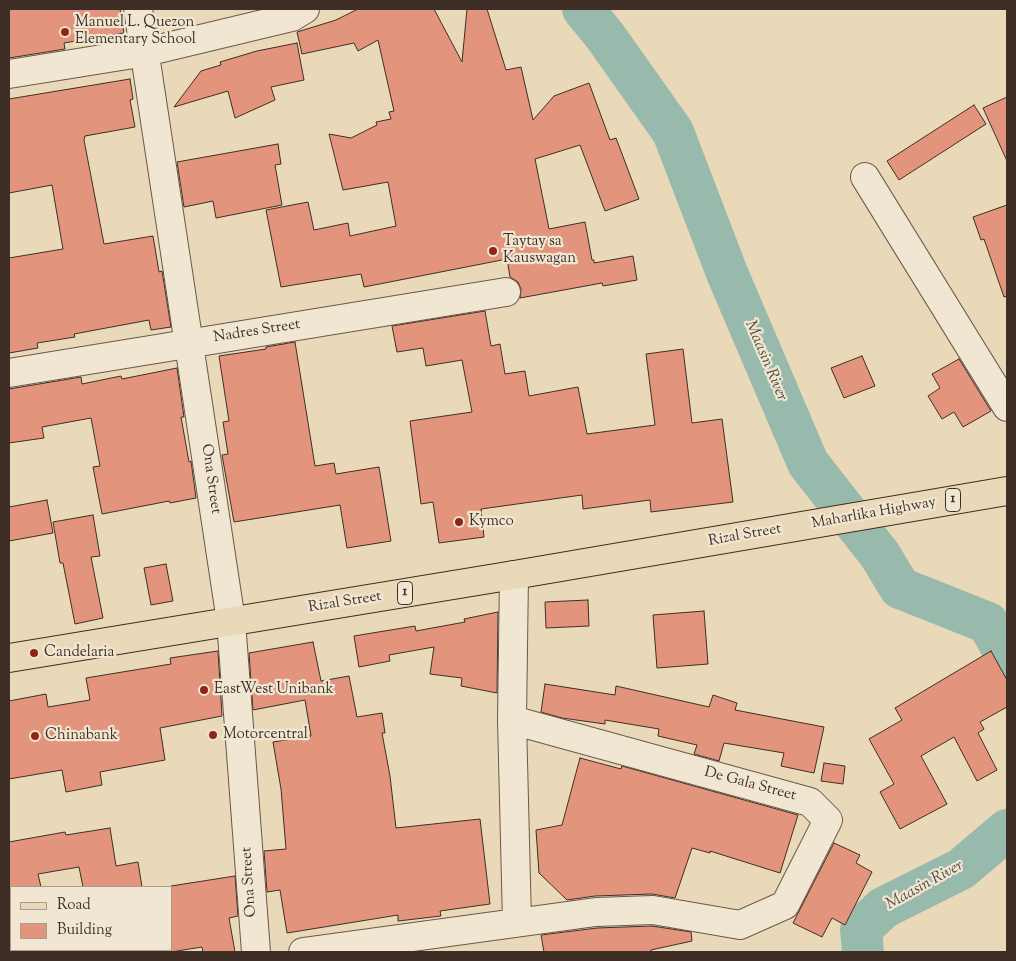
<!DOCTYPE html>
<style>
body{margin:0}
#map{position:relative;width:1016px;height:961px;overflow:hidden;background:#ead9b9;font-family:"Sorts Mill Goudy",serif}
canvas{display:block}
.frame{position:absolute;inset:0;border:10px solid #3f2e26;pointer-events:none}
.legend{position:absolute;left:10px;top:886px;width:162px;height:65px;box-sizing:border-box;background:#f1e6d2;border:1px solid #aa9c8d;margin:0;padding:6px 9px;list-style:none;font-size:15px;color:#3f2e26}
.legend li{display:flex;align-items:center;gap:10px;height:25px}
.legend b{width:25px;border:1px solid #aa9c8d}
</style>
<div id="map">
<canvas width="1016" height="961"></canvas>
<div class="frame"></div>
<ul class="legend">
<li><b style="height:6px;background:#ead9b9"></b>Road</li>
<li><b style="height:14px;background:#e3947d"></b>Building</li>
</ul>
</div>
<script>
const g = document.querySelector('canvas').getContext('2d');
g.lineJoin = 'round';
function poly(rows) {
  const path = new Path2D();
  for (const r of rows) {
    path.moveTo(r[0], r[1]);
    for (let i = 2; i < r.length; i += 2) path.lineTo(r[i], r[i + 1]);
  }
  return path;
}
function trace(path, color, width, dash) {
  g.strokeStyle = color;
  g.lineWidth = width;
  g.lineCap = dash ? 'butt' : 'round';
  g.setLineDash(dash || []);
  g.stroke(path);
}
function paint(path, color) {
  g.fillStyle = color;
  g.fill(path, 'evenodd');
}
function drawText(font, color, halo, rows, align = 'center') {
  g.font = font + ' "Sorts Mill Goudy",serif';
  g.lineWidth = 4.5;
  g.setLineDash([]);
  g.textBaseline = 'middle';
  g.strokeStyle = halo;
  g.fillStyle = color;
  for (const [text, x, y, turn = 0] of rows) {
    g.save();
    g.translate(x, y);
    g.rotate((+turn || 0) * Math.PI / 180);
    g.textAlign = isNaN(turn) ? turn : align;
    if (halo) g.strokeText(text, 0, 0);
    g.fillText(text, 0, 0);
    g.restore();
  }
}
const river = poly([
 [583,9,605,36,673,132,727,273,808,463,880,555,900,588,988,623,1007,657],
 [863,952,861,929,883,908,961,869,1007,830]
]);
const building = poly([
 [9,9,120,9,124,33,64,43,65,49,9,58,9,9],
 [358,9,434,9,462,62,467,9,487,9,506,70,521,67,533,120,554,96,589,83,610,140,616,138,639,199,605,211,580,145,535,159,549,229,585,222,592,260,594,260,594,263,633,256,637,280,603,286,602,283,520,298,521,289,518,282,510,277,507,259,364,287,361,274,281,287,266,210,308,202,314,230,348,223,350,236,396,226,388,182,343,190,329,134,351,138,377,125,376,122,391,119,389,112,394,111,378,40,358,51,354,43,302,54,297,32,336,20,358,9],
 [297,43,304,80,271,87,275,100,235,118,228,91,174,107,201,71,221,65,220,62,257,51,297,43],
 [130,79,133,99,130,100,135,127,85,136,84,140,104,244,153,236,159,272,162,271,171,327,151,330,149,320,74,334,75,337,37,343,38,348,9,353,9,258,63,249,52,185,9,193,9,99,130,79],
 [1007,97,1007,161,983,108,1007,97],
 [974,105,986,124,899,180,887,161,974,105],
 [278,144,281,164,275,165,282,205,216,218,213,201,184,207,177,162,278,144],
 [1007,205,1007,296,1004,297,984,239,981,240,973,217,1007,205],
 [485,311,491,346,500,344,505,374,525,371,529,396,578,387,587,434,655,425,646,354,683,349,692,423,722,419,733,502,651,512,650,500,583,509,582,495,481,509,484,537,439,543,433,502,421,504,410,421,472,412,462,360,426,366,423,348,397,352,392,326,485,311],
 [295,342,315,466,334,463,336,474,379,467,391,541,347,548,340,505,234,522,222,455,228,454,223,422,229,421,219,356,266,349,266,347,295,342],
 [862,356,875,386,844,398,831,368,862,356],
 [959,359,991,411,963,427,954,412,942,419,928,396,940,388,932,374,959,359],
 [177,368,184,417,181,417,189,462,191,461,196,498,170,503,169,501,102,514,93,467,100,466,91,418,42,427,44,438,9,443,9,389,81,377,82,384,121,376,122,379,177,368],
 [47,500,53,533,9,541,9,507,47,500],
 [93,515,100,556,91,557,103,618,75,624,63,563,60,563,53,522,93,515],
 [166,564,173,601,151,605,144,568,166,564],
 [588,600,589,626,546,628,545,602,588,600],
 [704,611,708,664,657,668,653,615,704,611],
 [498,612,497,693,461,686,462,678,430,674,434,647,389,655,390,661,359,667,354,636,415,626,416,631,465,622,464,619,498,612],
 [313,642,321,681,349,676,357,717,382,713,385,733,382,733,390,776,396,828,480,819,490,904,440,911,441,916,398,921,398,915,287,933,280,890,267,892,264,851,286,849,281,789,273,742,311,736,305,700,253,710,249,653,313,642],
 [218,651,222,716,160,728,165,760,100,772,102,785,66,792,62,770,9,779,9,701,46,694,48,707,90,700,86,678,171,664,170,658,218,651],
 [991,651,1007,680,1007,707,980,722,984,729,978,733,997,770,977,781,954,737,921,756,947,804,900,829,880,792,894,784,869,739,902,720,895,708,991,651],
 [545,684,615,695,616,686,709,707,713,695,737,703,735,710,824,727,814,773,781,766,784,753,724,743,719,761,694,754,697,745,658,736,659,729,605,720,605,724,562,718,541,712,545,684],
 [580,758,621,769,622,766,798,815,780,873,710,851,710,853,692,848,675,898,652,894,595,896,567,900,539,873,536,830,562,825,580,758],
 [824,763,845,766,843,784,821,781,824,763],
 [110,828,116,866,138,862,142,887,83,887,79,867,38,874,41,887,9,887,9,842,65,832,66,835,110,828],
 [834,843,860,855,856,863,872,872,845,925,832,918,822,937,793,923,834,843],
 [235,876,238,916,229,918,235,952,203,952,202,947,171,952,171,886,235,876],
 [652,926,691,932,692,941,651,950,651,952,544,952,541,935,597,928,652,926]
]);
const minor = poly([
 [138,9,231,621,256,952],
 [9,74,146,52,292,17,305,9],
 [865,177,1007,407],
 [9,373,506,292],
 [514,575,512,720,517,922],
 [303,952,596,912,653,910,740,925,785,905,828,820,810,802,512,720]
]);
const major = poly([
 [9,658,514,575,1007,491]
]);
const markers = [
 [65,32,5,"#8f2418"],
 [493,251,5,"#8f2418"],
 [459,522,5,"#8f2418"],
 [34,653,5,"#8f2418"],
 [204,690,5,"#8f2418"],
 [213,735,5,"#8f2418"],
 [35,736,5,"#8f2418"]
];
const shields = [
 [953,500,15],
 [405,593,15]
];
const shieldNames = [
 ["1",953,500],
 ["1",405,593]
];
const poiNames = [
 ["Manuel L. Quezon",75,23],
 ["Elementary School",75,40],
 ["Taytay sa",503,242],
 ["Kauswagan",503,259],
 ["Kymco",469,522],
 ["Candelaria",44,653],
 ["EastWest Unibank",214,690],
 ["Motorcentral",223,735],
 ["Chinabank",45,736]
];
const streetNames = [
 ["Nadres Street",257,332,-9],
 ["Ona Street",210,479,82],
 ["Maharlika Highway",874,514,-10],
 ["Rizal Street",745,536,-10],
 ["Rizal Street",345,603,-9],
 ["De Gala Street",750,785,15],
 ["Ona Street",250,882,-94]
];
const waterNames = [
 ["Maasin River",765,361,67],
 ["Maasin River",925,886,-29]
];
trace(river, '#98baad', 42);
paint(building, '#e3947d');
trace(building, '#3f2e26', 1);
trace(minor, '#6a594b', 30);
trace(major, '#3f2e26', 30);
trace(minor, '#f1e6d2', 28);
trace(major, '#ead9b9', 28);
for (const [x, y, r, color] of markers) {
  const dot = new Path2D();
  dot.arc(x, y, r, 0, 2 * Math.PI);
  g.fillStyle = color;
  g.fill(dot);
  trace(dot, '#f1e6d2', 2);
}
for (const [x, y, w] of shields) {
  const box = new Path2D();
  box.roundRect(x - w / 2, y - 11.5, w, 23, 4);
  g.fillStyle = '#f1e6d2';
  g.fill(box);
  trace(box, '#3f2e26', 1);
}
drawText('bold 14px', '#3f2e26', null, shieldNames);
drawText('15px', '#3f2e26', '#f1e6d2', poiNames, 'left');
drawText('15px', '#3f2e26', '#f1e6d2', streetNames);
drawText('italic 16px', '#514a41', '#f1e6d2', waterNames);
</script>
